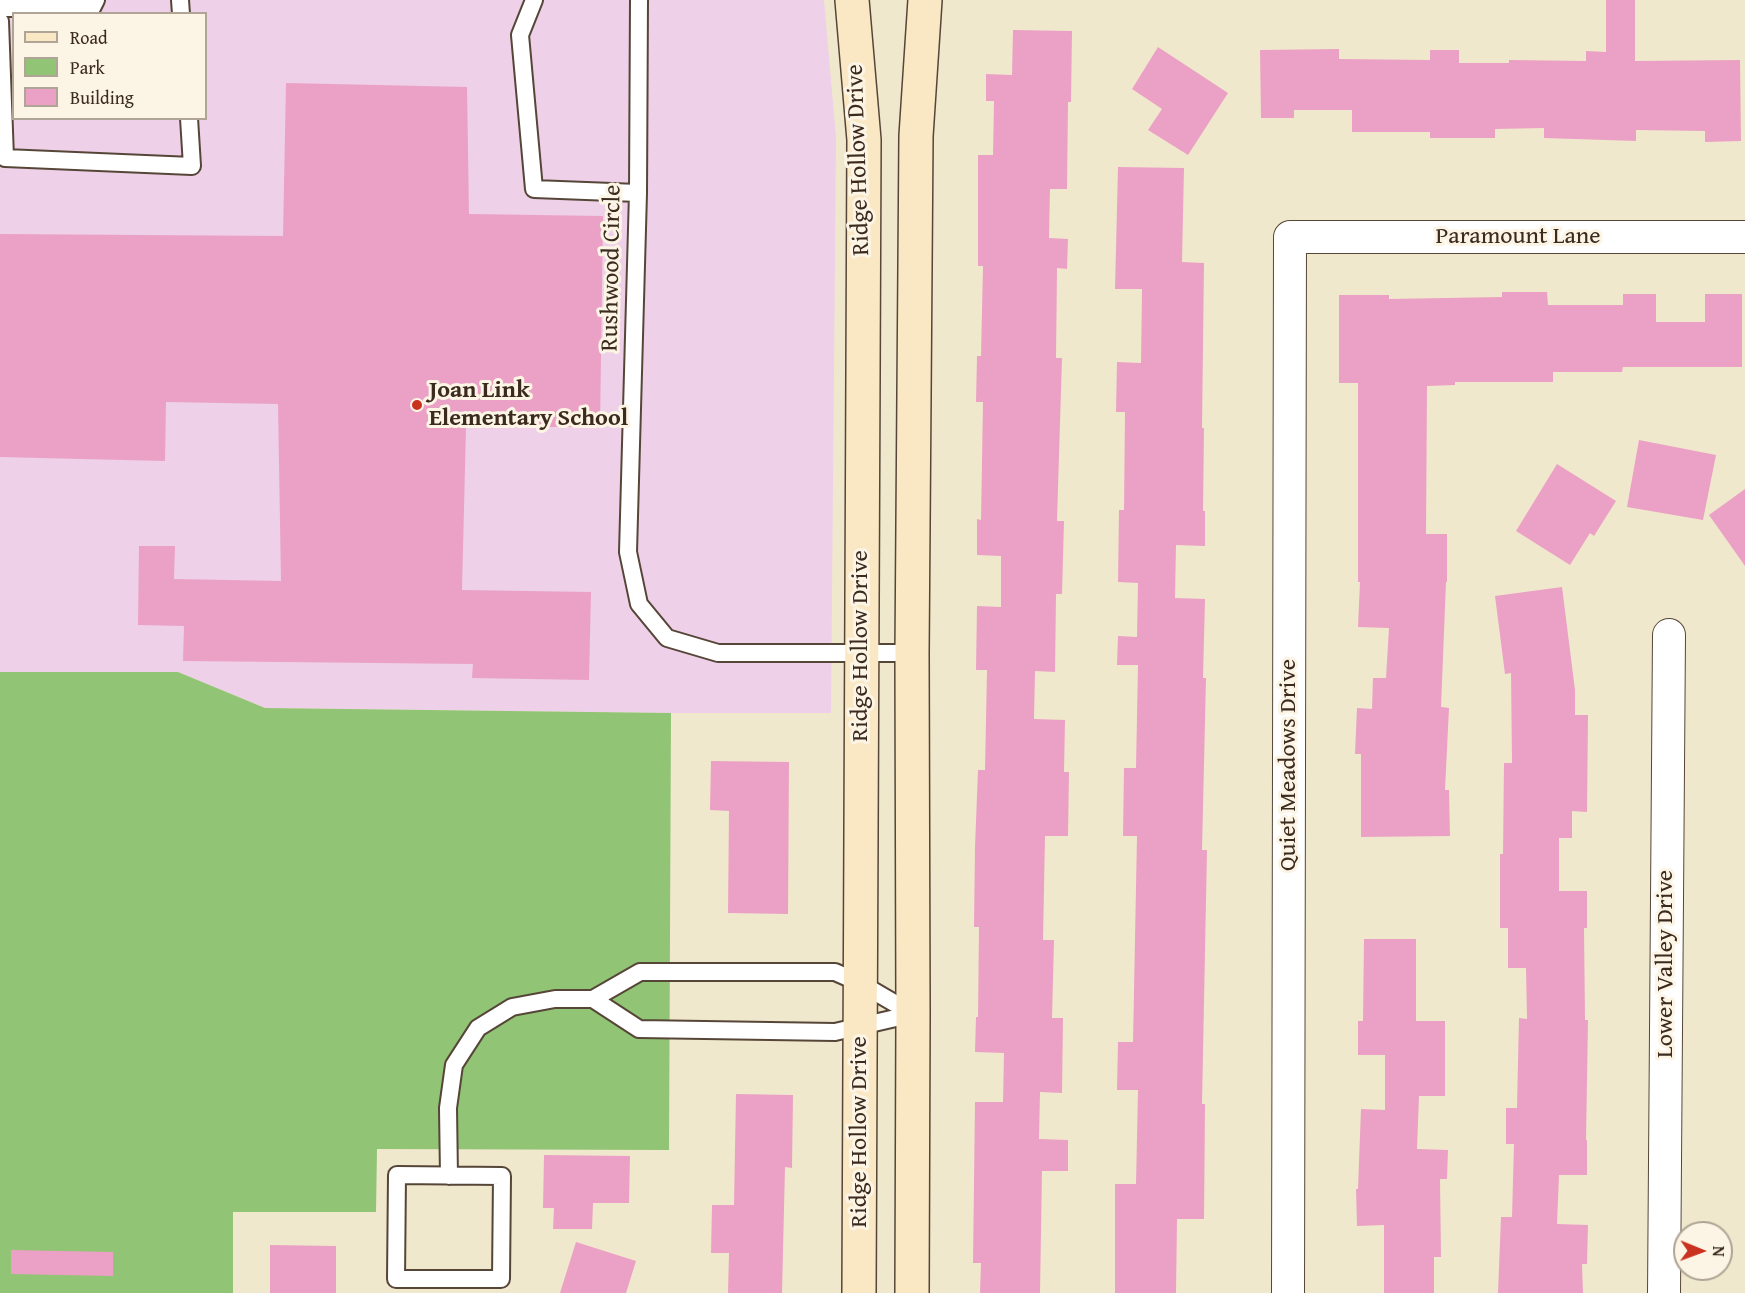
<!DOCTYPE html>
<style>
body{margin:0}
#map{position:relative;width:1745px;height:1293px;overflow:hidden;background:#f0e8cc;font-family:"Gentium Book Plus",serif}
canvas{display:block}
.legend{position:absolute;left:12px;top:12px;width:195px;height:108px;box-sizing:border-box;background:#fcf5e5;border:2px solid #afa495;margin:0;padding:8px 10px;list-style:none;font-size:18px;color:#3b2a1e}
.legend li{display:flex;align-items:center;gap:12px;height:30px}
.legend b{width:30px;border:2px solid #afa495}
.north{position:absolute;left:1673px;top:1221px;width:60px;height:60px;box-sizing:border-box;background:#fcf5e5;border:2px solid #afa495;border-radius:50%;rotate:91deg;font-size:16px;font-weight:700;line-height:24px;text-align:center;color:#3b2a1e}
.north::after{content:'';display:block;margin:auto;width:21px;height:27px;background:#c8321e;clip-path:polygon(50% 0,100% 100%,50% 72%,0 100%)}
</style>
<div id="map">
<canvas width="1745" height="1293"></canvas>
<ul class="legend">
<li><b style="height:8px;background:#fae7c3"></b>Road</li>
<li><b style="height:16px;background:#91c475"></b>Park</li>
<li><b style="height:16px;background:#eba1c5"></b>Building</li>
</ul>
<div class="north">N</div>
</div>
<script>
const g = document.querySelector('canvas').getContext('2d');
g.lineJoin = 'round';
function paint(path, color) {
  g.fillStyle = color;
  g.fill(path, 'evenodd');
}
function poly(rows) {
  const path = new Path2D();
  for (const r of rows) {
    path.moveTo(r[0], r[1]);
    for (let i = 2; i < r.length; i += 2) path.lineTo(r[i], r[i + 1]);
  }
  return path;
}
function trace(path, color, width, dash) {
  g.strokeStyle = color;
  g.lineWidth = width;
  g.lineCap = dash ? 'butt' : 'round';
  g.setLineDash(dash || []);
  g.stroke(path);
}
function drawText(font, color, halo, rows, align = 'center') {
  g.font = font + ' "Gentium Book Plus",serif';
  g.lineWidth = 6;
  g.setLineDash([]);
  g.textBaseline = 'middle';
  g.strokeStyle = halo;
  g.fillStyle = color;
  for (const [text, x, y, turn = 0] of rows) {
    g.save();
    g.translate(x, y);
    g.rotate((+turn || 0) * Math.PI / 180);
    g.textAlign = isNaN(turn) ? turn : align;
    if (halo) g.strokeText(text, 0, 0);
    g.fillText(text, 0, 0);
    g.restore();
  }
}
const built = poly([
 [0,0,824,0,836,137,831,713,671,713,265,708,178,672,0,672],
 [14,14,206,14,206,118,14,118]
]);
const green = poly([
 [0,672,178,672,265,708,671,713,669,1150,377,1149,376,1212,233,1212,233,1293,0,1293]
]);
const building = poly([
 [1606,0,1635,0,1635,61,1740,60,1741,141,1705,142,1705,131,1636,130,1636,141,1544,138,1544,128,1495,129,1495,138,1430,138,1430,132,1352,132,1352,110,1294,110,1294,118,1261,118,1260,50,1339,49,1339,59,1430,60,1430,50,1459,50,1459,63,1509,63,1509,60,1586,61,1586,51,1606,52],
 [1013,30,1072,31,1071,102,1068,102,1067,189,1050,189,1049,238,1068,239,1067,269,1057,268,1056,358,1062,358,1057,521,1064,521,1062,594,1056,594,1055,672,1035,671,1034,719,1065,720,1064,772,1069,772,1068,836,1045,836,1043,940,1054,940,1052,1018,1063,1018,1062,1093,1040,1092,1039,1139,1068,1140,1068,1171,1042,1171,1040,1293,980,1293,981,1263,973,1263,975,1102,1003,1102,1004,1053,975,1052,976,1017,978,1017,979,927,974,927,975,847,978,770,985,770,987,670,976,670,977,606,1001,607,1001,556,977,555,977,519,981,520,983,402,976,402,977,356,981,356,983,266,978,266,978,155,993,155,994,101,986,101,986,74,1012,75],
 [1158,47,1228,93,1188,155,1148,130,1162,109,1132,89],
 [286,83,467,87,469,214,603,216,600,427,466,427,462,590,591,592,589,680,472,678,473,664,183,661,184,626,138,625,139,546,175,546,174,579,281,581,278,404,166,402,165,461,0,457,0,234,283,236],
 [1118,167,1184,168,1182,262,1204,263,1202,428,1204,428,1203,511,1205,511,1205,546,1176,545,1175,598,1205,599,1203,678,1206,678,1202,850,1207,850,1202,1104,1205,1104,1204,1219,1177,1219,1176,1293,1115,1293,1115,1184,1136,1184,1138,1090,1117,1090,1118,1042,1133,1042,1137,836,1123,836,1124,768,1136,768,1138,665,1117,665,1118,636,1137,637,1138,583,1118,582,1119,510,1124,510,1125,412,1116,412,1117,362,1141,363,1142,289,1115,289],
 [1502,292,1547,292,1548,305,1623,305,1623,294,1656,294,1656,322,1705,322,1705,294,1742,294,1742,367,1623,367,1622,372,1553,372,1553,382,1455,382,1455,385,1427,386,1426,534,1447,534,1447,582,1446,582,1441,707,1449,708,1445,790,1449,790,1450,836,1361,837,1361,754,1355,754,1357,708,1372,709,1373,678,1386,678,1389,628,1358,627,1360,582,1358,582,1358,383,1339,383,1339,295,1389,295,1389,299,1502,297],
 [1639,440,1716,455,1703,520,1627,507],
 [1557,464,1616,501,1594,536,1590,533,1570,565,1516,531],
 [1745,489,1745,566,1709,515],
 [1562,587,1575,690,1575,715,1588,715,1587,812,1572,811,1572,838,1559,838,1559,891,1587,891,1587,928,1584,928,1585,1020,1588,1020,1586,1140,1587,1140,1587,1175,1559,1175,1557,1224,1588,1225,1587,1264,1582,1264,1583,1293,1498,1293,1501,1217,1512,1217,1514,1144,1506,1144,1506,1108,1517,1108,1519,1018,1527,1019,1526,968,1508,968,1508,928,1500,928,1500,854,1503,854,1504,763,1512,763,1511,673,1505,674,1495,596],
 [711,761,789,762,788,914,728,913,729,811,710,810],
 [1364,939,1416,939,1416,1021,1445,1021,1445,1096,1419,1096,1417,1149,1448,1150,1447,1179,1440,1179,1441,1257,1434,1257,1434,1293,1384,1293,1384,1225,1357,1226,1356,1189,1358,1189,1361,1109,1385,1110,1385,1055,1358,1055,1358,1021,1363,1021],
 [736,1094,793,1095,792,1168,785,1167,782,1293,728,1293,729,1253,711,1253,712,1205,734,1205],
 [544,1155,630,1156,629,1203,593,1203,592,1229,553,1229,554,1208,543,1208],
 [576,1242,636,1261,626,1293,560,1293],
 [270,1245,336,1246,336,1293,270,1293],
 [11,1250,113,1252,113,1276,11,1274]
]);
const lane = poly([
 [180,0,181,14],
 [534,0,520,35,534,189,638,193],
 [639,0,638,193,628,552,639,604,667,638,718,653,912,653],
 [0,8,92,8,96,0],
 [0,21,5,158,192,166,189,118],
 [593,999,639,1029,835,1032,913,1014],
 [397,1175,502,1176,501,1279,396,1279,397,1175],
 [449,1176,448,1108,454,1065,478,1028,512,1007,555,999,593,999,640,972,835,972,860,983,913,1014]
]);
const street = poly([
 [1288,1293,1290,237,1745,237],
 [1664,1293,1669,635]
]);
const secondary = poly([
 [852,0,864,140,859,1293],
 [912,1293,913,1014,912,653,916,136,925,0]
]);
const markers = [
 [417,405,6,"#c8321e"]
];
const streetNames = [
 ["Ridge Hollow Drive",859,160,-92],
 ["Paramount Lane",1518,237],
 ["Rushwood Circle",612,268,-89],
 ["Ridge Hollow Drive",861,646,-90],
 ["Quiet Meadows Drive",1289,765,-90],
 ["Lower Valley Drive",1666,964,-90],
 ["Ridge Hollow Drive",860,1132,-90]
];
const poiNames = [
 ["Joan Link",429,391],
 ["Elementary School",429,419]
];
paint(built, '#eed0e8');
paint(green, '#91c475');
paint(building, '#eba1c5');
trace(lane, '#564638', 20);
trace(street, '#564638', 34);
trace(secondary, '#564638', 36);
trace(lane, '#fff', 16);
trace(street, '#fff', 32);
trace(secondary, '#fae7c3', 33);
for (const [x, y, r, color] of markers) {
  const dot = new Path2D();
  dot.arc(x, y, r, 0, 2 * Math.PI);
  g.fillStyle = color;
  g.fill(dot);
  trace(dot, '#fcf5e5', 2);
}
drawText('24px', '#3b2a1e', '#fcf5e5', streetNames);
drawText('bold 24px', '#3b2a1e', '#fcf5e5', poiNames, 'left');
</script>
